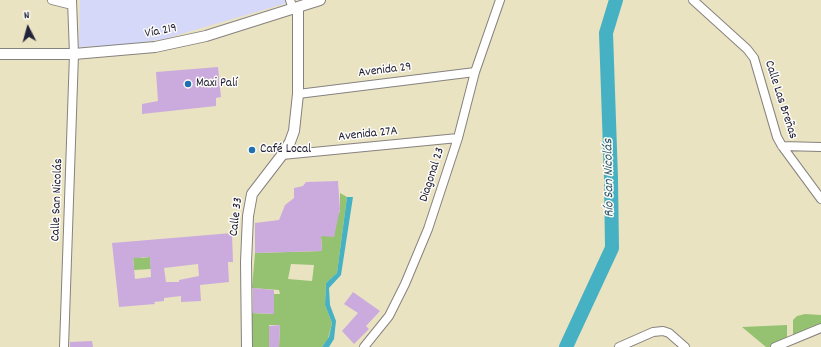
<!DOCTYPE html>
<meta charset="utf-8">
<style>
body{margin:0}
#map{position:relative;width:821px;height:347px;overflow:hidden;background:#eae3c2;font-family:Dekko,sans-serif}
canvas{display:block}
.north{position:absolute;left:8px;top:8px;width:40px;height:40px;-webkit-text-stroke:3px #fdfcf7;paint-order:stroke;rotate:354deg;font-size:11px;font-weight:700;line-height:16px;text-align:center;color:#22223b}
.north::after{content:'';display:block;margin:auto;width:14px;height:18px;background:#22223b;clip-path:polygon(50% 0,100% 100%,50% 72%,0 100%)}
</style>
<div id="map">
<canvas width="821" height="347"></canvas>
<div class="north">N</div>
</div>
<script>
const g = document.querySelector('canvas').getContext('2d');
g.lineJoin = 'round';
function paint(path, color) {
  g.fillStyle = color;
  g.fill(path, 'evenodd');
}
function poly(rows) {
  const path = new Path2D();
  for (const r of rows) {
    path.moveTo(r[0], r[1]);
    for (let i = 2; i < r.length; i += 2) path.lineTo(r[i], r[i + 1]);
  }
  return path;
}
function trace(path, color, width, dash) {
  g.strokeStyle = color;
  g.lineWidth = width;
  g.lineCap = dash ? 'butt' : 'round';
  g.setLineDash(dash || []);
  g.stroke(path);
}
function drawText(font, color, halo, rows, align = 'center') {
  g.font = font + ' Dekko,sans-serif';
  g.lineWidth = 3;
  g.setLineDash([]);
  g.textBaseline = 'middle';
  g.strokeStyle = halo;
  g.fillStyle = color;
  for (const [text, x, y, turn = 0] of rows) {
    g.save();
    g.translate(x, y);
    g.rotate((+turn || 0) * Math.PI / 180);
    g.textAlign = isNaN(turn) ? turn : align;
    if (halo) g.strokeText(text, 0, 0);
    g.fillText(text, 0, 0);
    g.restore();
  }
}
const built = poly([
 [80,0,287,0,287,3,164,39,122,45,79,47]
]);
const green = poly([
 [340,193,347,197,337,273,326,283,325,305,332,323,328,339,322,347,279,347,280,325,269,325,269,347,251,347,251,313,273,314,274,294,280,294,279,290,252,288,255,253,322,251,321,236,334,236,336,219,340,211],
 [291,264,314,265,312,281,288,279],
 [139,241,141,258,150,257,151,269,134,270,132,242],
 [805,314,821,315,821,326,793,338,793,320,797,316],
 [787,325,787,340,769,347,766,347,742,327]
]);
const water = poly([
 [347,197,353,197,341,275,329,288,330,305,336,321,334,339,329,347,322,347,329,337,332,323,325,305,326,283,337,273]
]);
const river = poly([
 [566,347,612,248,611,178,606,33,616,0]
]);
const building = poly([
 [218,67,221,97,216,98,216,106,142,114,142,104,158,101,156,72],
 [338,181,340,209,334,237,321,236,322,251,255,253,255,223,279,220,285,205,294,198,294,188,303,186,306,182],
 [232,233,233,262,228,262,229,282,200,285,201,301,181,302,181,296,164,298,164,301,154,302,155,304,119,307,112,243],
 [150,257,151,277,135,279,133,258],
 [198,264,199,276,179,280,179,282,166,282,164,268],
 [253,288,274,290,274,314,253,313],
 [353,292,380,311,366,326,369,329,354,344,342,331,358,313,344,304],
 [280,325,279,347,269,347,269,326],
 [92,341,93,347,70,347,70,342]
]);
const minor = poly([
 [52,0,72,5],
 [290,0,293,9],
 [693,0,747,49,754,58,777,137,782,146,821,199],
 [298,94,475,72],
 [782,146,821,147],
 [282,155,458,138],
 [64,347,74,54,72,0],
 [364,347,389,316,405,284,428,229,458,138,475,72,500,0],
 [619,347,653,332,663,331,669,333,685,347],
 [775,347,821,328]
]);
const major = poly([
 [0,54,74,54,155,47,206,36,320,0],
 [247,347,246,262,248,216,252,194,282,155,290,142,294,131,298,94,298,7]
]);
const markers = [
 [188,84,4,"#1f6fb2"],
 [252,150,4,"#1f6fb2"]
];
const streetNames = [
 ["Vía 219",161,32,-11],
 ["Avenida 29",385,71,-7],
 ["Calle Las Breñas",780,100,72],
 ["Avenida 27A",368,135,-6],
 ["Diagonal 23",433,175,-72],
 ["Calle San Nicolás",58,200,-88],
 ["Calle 33",237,217,-83]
];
const poiNames = [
 ["Maxi Palí",196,84],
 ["Café Local",260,150]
];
const waterNames = [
 ["Río San Nicolás",610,178,-91]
];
paint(built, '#d5d8f9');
paint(green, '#95c270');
paint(water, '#45b1c3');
trace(river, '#45b1c3', 14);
paint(building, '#cbabdd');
trace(minor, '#86827e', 10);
trace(major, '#86827e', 12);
trace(minor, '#fff', 8);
trace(major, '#fff', 10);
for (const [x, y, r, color] of markers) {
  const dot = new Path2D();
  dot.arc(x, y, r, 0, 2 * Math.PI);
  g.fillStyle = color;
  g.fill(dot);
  trace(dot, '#fdfcf7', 1.5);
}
drawText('13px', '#22223b', '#fdfcf7', streetNames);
drawText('13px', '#22223b', '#fdfcf7', poiNames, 'left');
drawText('italic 14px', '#305b71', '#fdfcf7', waterNames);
</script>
